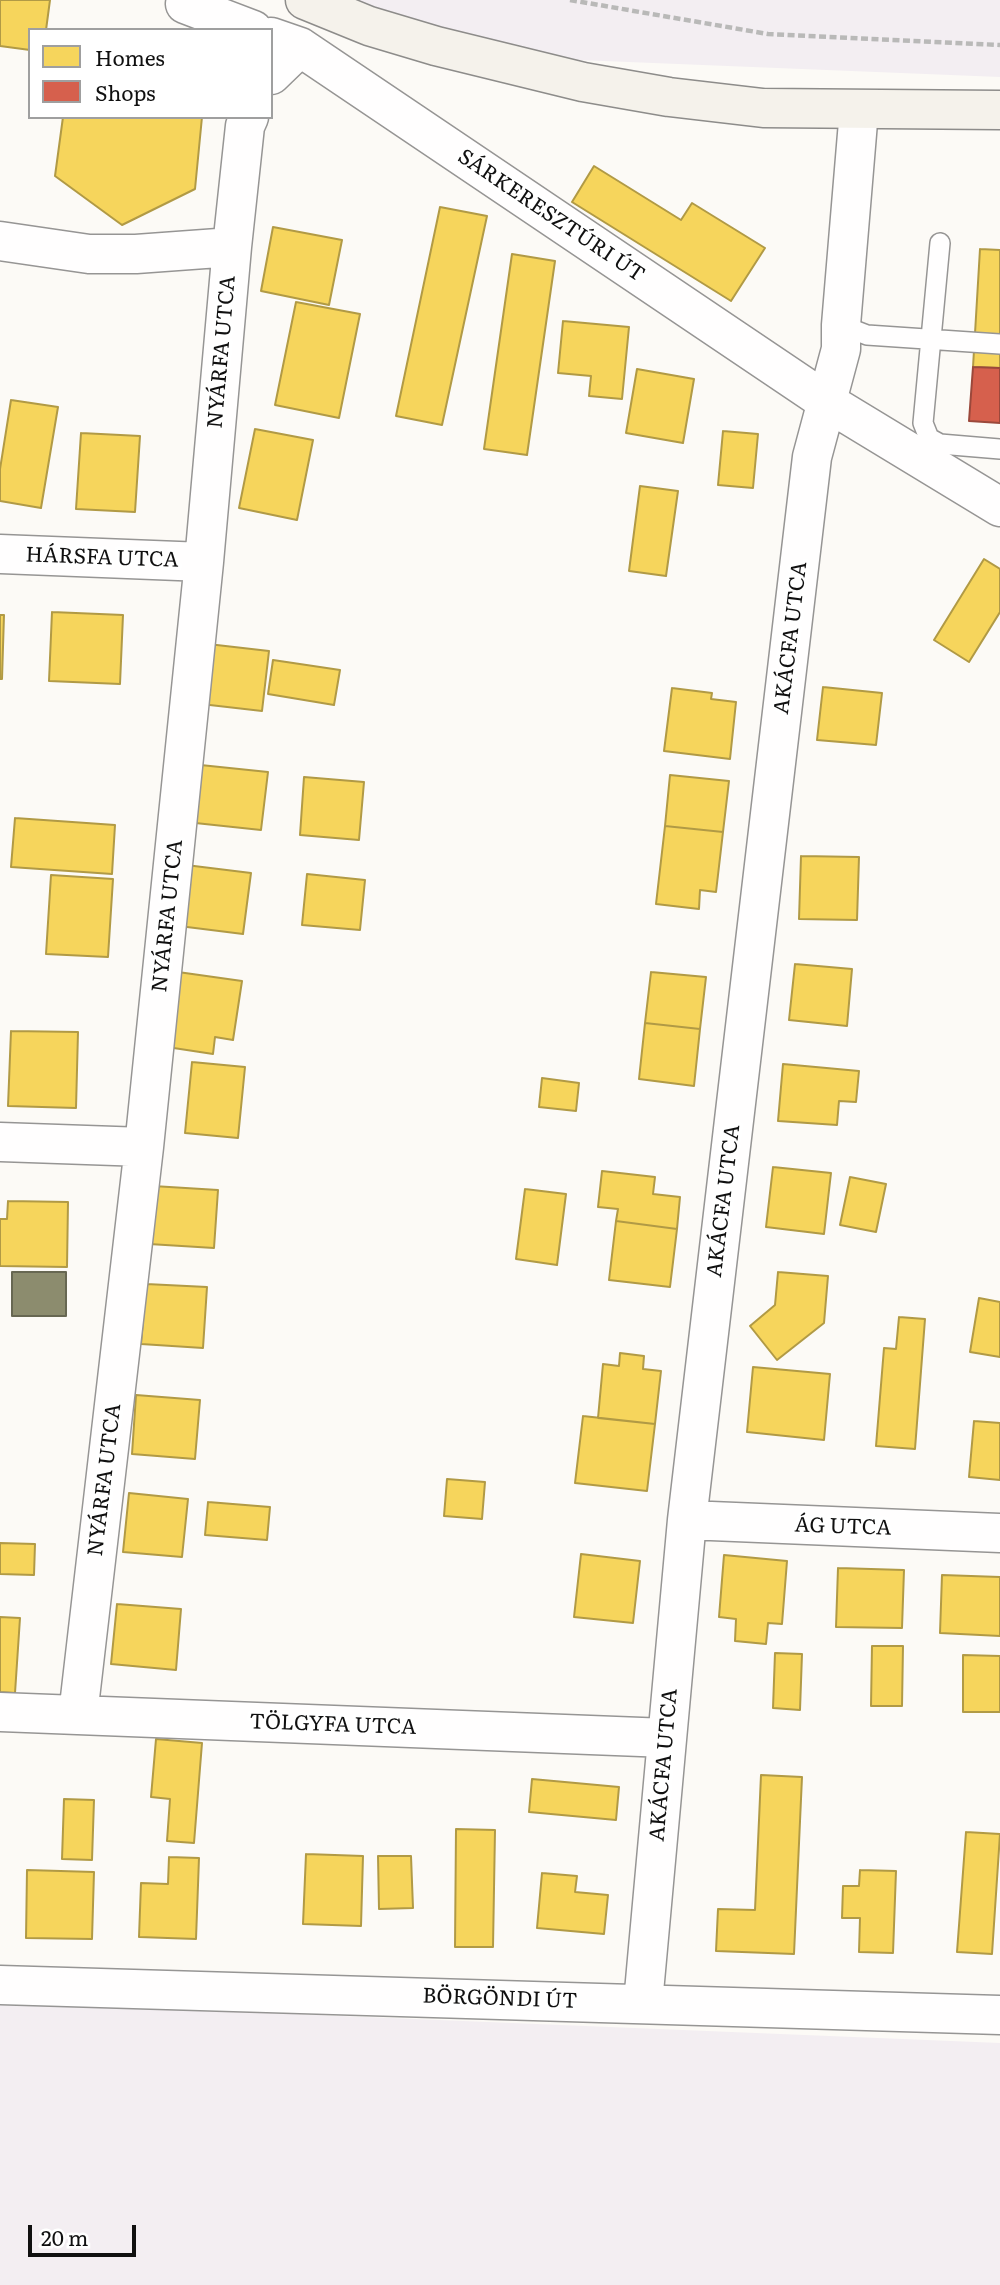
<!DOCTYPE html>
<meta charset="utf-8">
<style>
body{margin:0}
#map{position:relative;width:1000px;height:2285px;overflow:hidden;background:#fcfaf6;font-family:Literata,serif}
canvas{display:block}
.legend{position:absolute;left:28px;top:28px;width:245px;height:91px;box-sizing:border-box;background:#fff;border:2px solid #9f9f9f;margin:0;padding:9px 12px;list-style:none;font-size:21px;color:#101010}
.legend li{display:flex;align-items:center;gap:14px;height:35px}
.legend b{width:35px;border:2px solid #9f9f9f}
.scale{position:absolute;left:28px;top:2225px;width:108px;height:32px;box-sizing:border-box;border:4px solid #101010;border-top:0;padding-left:9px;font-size:21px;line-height:24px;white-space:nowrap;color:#101010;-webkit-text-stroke:5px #fff;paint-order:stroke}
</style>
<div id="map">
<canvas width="1000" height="2285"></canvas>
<ul class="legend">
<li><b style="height:19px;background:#f6d55c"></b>Homes</li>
<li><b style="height:19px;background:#d6604d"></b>Shops</li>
</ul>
<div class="scale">20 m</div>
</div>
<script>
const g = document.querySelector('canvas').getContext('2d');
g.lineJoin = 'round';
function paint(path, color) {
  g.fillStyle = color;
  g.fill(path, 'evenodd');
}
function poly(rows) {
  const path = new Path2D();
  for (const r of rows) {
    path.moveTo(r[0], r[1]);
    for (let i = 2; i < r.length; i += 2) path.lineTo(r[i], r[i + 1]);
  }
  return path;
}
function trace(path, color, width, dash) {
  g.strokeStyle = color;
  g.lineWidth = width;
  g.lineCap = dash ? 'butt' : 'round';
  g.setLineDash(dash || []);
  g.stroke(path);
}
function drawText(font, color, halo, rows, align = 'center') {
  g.font = font + ' Literata,serif';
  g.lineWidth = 7;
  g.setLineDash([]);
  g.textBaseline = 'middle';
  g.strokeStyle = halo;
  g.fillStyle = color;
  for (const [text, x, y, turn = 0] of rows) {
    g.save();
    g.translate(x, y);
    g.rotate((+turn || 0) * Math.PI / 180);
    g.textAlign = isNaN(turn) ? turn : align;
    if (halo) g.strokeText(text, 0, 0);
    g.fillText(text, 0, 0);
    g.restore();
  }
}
const industrial = poly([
 [328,0,1000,0,1000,77,455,55],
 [0,2002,1000,2043,1000,2285,0,2285]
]);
const homes = poly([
 [0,0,50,0,46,30,30,30,30,50,0,46,0,0],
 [63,117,202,117,195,189,122,225,55,176,63,117],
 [594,166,681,220,692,203,765,248,731,301,572,202,594,166],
 [440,207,487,216,442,425,396,416,440,207],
 [273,227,342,240,329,305,261,291,273,227],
 [980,249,1000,250,1000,368,973,367,980,249],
 [512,254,555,261,527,455,484,449,512,254],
 [296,302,360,314,339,418,275,405,296,302],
 [563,321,629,327,622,399,589,396,591,376,558,373,563,321],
 [637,369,694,379,683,443,626,433,637,369],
 [11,400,58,407,41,508,0,501,0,469,11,400],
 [255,429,313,440,297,520,239,508,255,429],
 [723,431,758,434,753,488,718,485,723,431],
 [81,433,140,436,135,512,76,509,81,433],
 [640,486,678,491,666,576,629,571,640,486],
 [984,559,1000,569,1000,612,969,662,934,640,984,559],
 [52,612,123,615,120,684,49,681,52,612],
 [0,615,4,615,2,679,0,679,0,615],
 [208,644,269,651,262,711,201,704,208,644],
 [273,660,340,670,334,705,268,694,273,660],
 [823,687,882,693,876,745,817,740,823,687],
 [672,688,712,693,711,699,736,702,730,759,664,751,672,688],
 [191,764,268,772,261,830,186,822,191,764],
 [670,775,729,781,723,832,665,826,670,775],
 [304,777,364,782,359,840,300,835,304,777],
 [15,818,115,825,112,874,11,867,15,818],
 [665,826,723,832,716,892,700,890,699,909,656,904,665,826],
 [801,856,859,857,857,920,799,919,801,856],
 [186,865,251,873,243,934,179,926,186,865],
 [307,874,365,880,360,930,302,925,307,874],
 [51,875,113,879,108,957,46,954,51,875],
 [795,964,852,969,847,1026,789,1020,795,964],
 [178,972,242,981,233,1040,215,1037,213,1054,167,1047,178,972],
 [651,972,706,977,700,1029,645,1023,651,972],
 [645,1023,700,1029,694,1086,639,1079,645,1023],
 [11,1031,78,1032,76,1108,8,1106,11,1031],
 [192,1062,245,1067,238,1138,185,1133,192,1062],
 [783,1064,859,1071,856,1102,839,1101,837,1125,778,1121,783,1064],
 [542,1078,579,1083,576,1111,539,1107,542,1078],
 [773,1167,831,1173,824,1234,766,1227,773,1167],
 [602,1171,655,1177,653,1194,680,1197,677,1229,616,1221,618,1209,598,1207,602,1171],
 [850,1177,886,1184,876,1232,840,1225,850,1177],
 [153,1186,218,1190,214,1248,149,1244,153,1186],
 [525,1189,566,1194,557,1265,516,1259,525,1189],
 [8,1201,68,1202,67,1267,0,1266,0,1219,7,1219,8,1201],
 [616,1221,677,1229,670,1287,609,1280,616,1221],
 [778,1272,828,1276,824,1323,777,1360,750,1326,775,1305,778,1272],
 [146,1284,207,1287,203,1348,141,1344,146,1284],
 [979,1298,1000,1302,1000,1357,970,1352,979,1298],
 [899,1317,925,1319,915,1449,876,1446,884,1348,896,1349,899,1317],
 [620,1353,644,1356,643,1369,661,1371,655,1424,598,1418,603,1364,619,1366,620,1353],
 [753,1367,830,1374,824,1440,747,1432,753,1367],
 [136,1395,200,1400,195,1459,132,1454,136,1395],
 [583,1416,655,1424,647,1491,575,1483,583,1416],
 [974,1421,1000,1423,1000,1480,969,1477,974,1421],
 [447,1479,485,1482,482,1519,444,1516,447,1479],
 [129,1493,188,1499,182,1557,123,1552,129,1493],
 [208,1502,270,1507,267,1540,205,1535,208,1502],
 [0,1543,35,1544,34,1575,0,1574,0,1543],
 [581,1554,640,1561,633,1623,574,1617,581,1554],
 [724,1555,787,1561,782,1624,768,1623,766,1644,735,1641,736,1619,719,1617,724,1555],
 [838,1568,904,1570,902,1628,836,1627,838,1568],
 [942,1575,1000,1577,1000,1636,940,1633,942,1575],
 [117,1604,181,1609,176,1670,111,1664,117,1604],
 [0,1617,20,1618,15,1693,0,1692,0,1617],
 [872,1646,903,1646,902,1706,871,1706,872,1646],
 [775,1653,802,1654,800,1710,773,1708,775,1653],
 [963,1655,1000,1656,1000,1712,963,1712,963,1655],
 [156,1739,202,1743,194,1843,167,1841,170,1799,151,1797,156,1739],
 [761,1775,802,1777,794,1954,716,1951,718,1909,755,1910,761,1775],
 [532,1779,619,1787,616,1820,529,1812,532,1779],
 [64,1799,94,1800,92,1860,62,1859,64,1799],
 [456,1829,495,1830,493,1947,455,1947,456,1829],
 [966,1832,1000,1834,992,1954,957,1952,966,1832],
 [306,1854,363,1856,361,1926,303,1924,306,1854],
 [378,1856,411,1856,413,1908,379,1909,378,1856],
 [169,1857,199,1858,196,1939,139,1937,141,1883,168,1884,169,1857],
 [27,1870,94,1872,92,1939,26,1938,27,1870],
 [860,1870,896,1871,893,1953,859,1952,860,1918,842,1918,843,1886,859,1886,860,1870],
 [542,1873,577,1876,575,1892,608,1895,604,1934,537,1928,542,1873]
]);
const shops = poly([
 [973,367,1000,368,1000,423,969,421,973,367]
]);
const industry = poly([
 [12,1272,66,1272,66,1316,12,1316,12,1272]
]);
const path = poly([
 [570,0,768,34,1000,45]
]);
const lane = poly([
 [940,243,923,423,929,438,940,444,1000,449],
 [841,325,867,335,1000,344]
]);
const street = poly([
 [185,4,253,30],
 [271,37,300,47,827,402,1000,507],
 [271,75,300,47],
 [0,241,89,254,136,254,232,247],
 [0,554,204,562],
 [0,1142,144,1147],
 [687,1520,1000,1533],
 [0,1712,667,1738],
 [78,1715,144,1147,204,562,232,247,245,126,249,117],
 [0,1985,1000,2015],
 [643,2003,687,1520,812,457,841,349,841,325,859,110]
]);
const secondary = poly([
 [305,0,369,26,436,46,583,82,669,97,763,108,1000,110]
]);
const streetNames = [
 ["SÁRKERESZTÚRI ÚT",551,216,34],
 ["NYÁRFA UTCA",222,352,-85],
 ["HÁRSFA UTCA",102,558,2],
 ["AKÁCFA UTCA",791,638,-83],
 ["NYÁRFA UTCA",168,916,-84],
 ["AKÁCFA UTCA",724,1201,-83],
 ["NYÁRFA UTCA",105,1480,-83],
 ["ÁG UTCA",843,1527,2],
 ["TÖLGYFA UTCA",333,1725,2],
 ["AKÁCFA UTCA",664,1765,-85],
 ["BÖRGÖNDI ÚT",500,1999,2]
];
paint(industrial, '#f3eef2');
paint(homes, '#f6d55c');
trace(homes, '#b19a45', 2);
paint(shops, '#d6604d');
trace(shops, '#9b483b', 2);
paint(industry, '#8c8c6e');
trace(industry, '#676752', 2);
trace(lane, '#969594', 22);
trace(street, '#969594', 41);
trace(secondary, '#8d8c8a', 41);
trace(path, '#b9b9b8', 4.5, [7, 3.5]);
trace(lane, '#fffefe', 19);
trace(street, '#fffefe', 38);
trace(secondary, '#f5f2eb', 38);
drawText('21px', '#101010', '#fff', streetNames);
</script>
